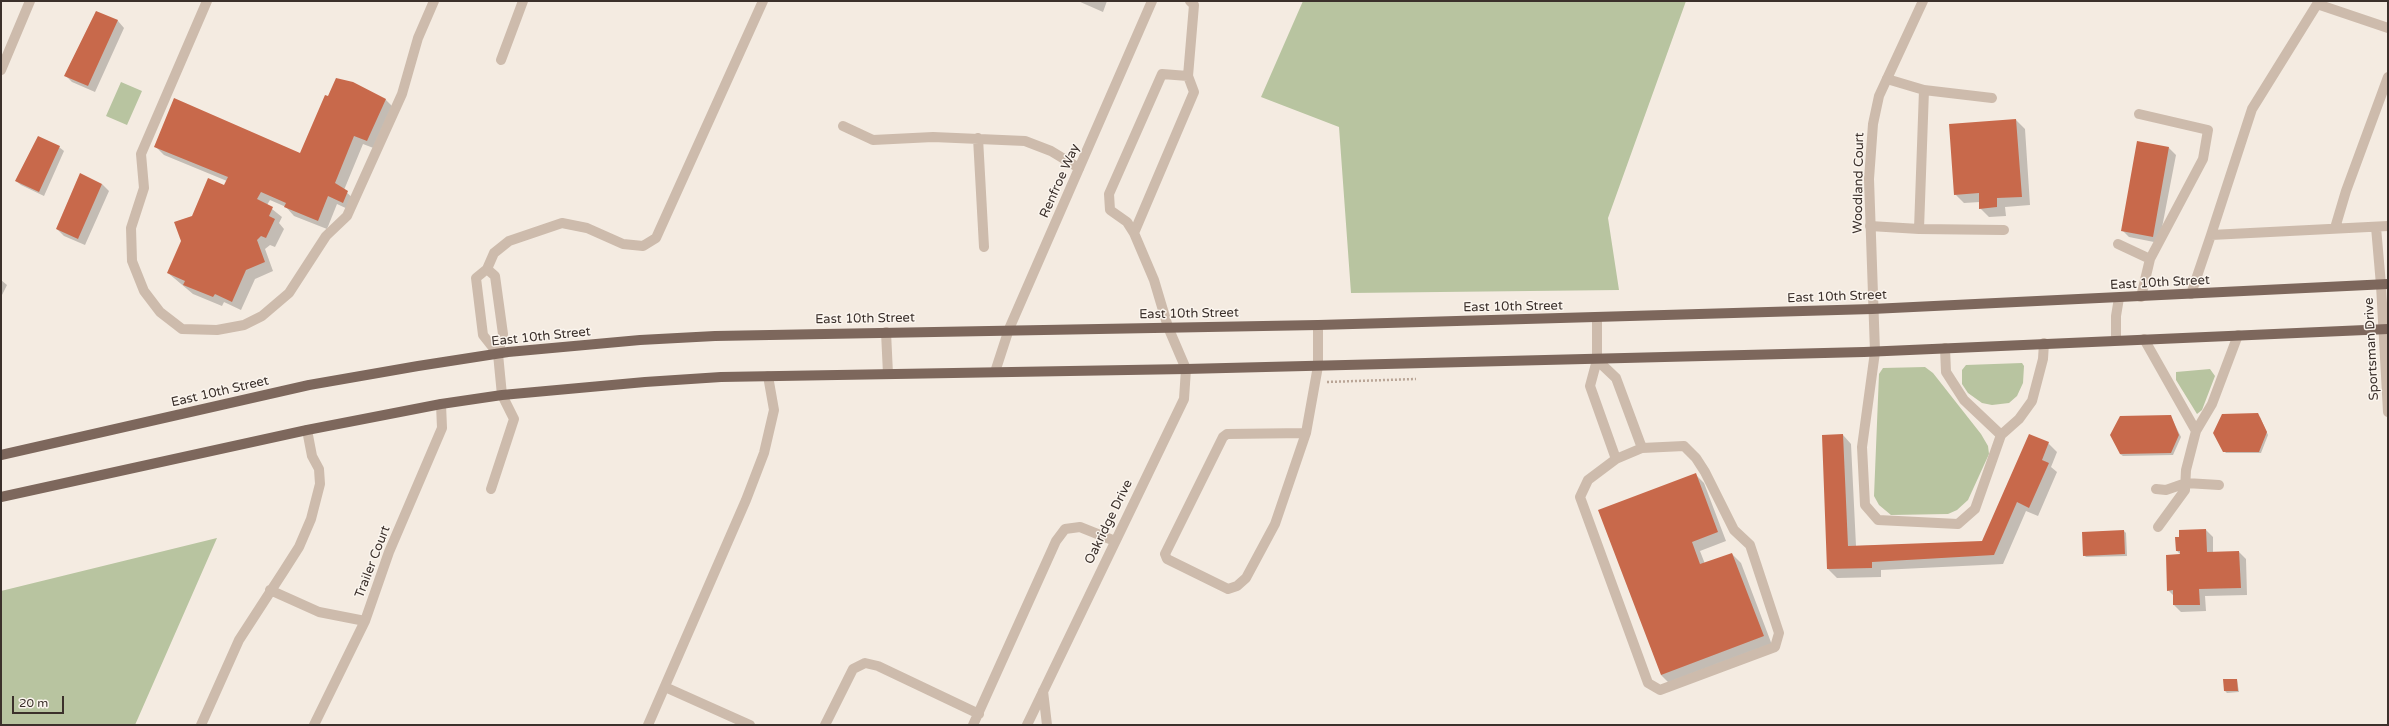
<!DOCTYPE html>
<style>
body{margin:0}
#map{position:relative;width:2389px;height:726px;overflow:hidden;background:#f4ebe1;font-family:"Varela Round",sans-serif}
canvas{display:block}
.frame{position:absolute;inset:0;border:2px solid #3b302b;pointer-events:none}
.scale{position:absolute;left:12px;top:696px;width:52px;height:18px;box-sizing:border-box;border:2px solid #3b302b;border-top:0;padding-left:5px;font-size:12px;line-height:14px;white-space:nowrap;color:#3b302b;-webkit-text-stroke:3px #fbf5ee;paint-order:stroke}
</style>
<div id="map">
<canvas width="2389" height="726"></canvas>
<div class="frame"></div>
<div class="scale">20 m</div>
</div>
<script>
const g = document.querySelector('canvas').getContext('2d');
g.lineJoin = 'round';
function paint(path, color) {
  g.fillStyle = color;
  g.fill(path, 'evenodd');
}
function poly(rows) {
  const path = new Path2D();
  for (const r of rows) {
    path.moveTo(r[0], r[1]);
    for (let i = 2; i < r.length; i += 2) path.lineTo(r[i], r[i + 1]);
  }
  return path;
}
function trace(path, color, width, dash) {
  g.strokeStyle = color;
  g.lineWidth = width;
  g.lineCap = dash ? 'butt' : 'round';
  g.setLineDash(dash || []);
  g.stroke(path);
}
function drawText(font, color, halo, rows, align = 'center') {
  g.font = font + ' "Varela Round",sans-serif';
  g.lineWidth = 3;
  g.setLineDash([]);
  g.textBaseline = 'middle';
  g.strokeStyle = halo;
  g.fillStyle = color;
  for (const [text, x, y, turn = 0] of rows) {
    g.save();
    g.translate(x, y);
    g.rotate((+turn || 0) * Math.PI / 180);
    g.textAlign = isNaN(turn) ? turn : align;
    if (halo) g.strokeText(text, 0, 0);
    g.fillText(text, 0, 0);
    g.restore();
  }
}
const green = poly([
 [1303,1,1686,1,1608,218,1619,290,1351,293,1339,127,1261,97],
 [121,82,142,91,127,125,106,116],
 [2022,363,2024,366,2023,383,2017,396,2009,403,1992,405,1982,403,1968,393,1962,384,1962,370,1966,365],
 [1925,367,1933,373,1981,434,1988,446,1989,454,1968,500,1957,510,1948,514,1891,515,1879,505,1874,496,1879,374,1883,368],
 [2210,369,2215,376,2202,410,2197,414,2176,380,2176,372],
 [217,538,135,725,1,725,1,591]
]);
const shadow = poly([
 [1078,1,1107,1,1103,12],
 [96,12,118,21,124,28,95,92,72,82,65,75],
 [385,99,394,108,376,149,363,144,344,190,356,201,352,211,337,204,327,229,294,216,286,207,270,200,267,205,282,217,279,223,284,229,275,247,270,245,265,249,273,271,255,279,241,310,224,302,222,306,193,294,168,273,193,216,225,186,227,181,164,155,155,146,300,154],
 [2016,120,2025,129,2030,205,2005,207,2006,216,1989,217,1980,208,1980,202,1964,203,1955,194],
 [2138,143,2169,148,2176,155,2159,243,2129,237,2122,230],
 [59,147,64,151,44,196,21,185,16,181],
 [102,184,109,191,85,245,64,236,57,229],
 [1,280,7,285,1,297],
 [2260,417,2268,435,2261,453,2226,453,2224,451],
 [2172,419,2181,437,2173,455,2123,456,2120,454],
 [1843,435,1851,444,1856,546,1982,542,2048,443,2057,452,2051,467,2057,472,2038,516,2026,511,2003,564,1881,570,1881,577,1837,578,1828,569],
 [1695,474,1704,483,1726,541,1700,551,1705,564,1732,554,1741,563,1772,645,1670,684,1661,675],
 [2206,530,2213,537,2213,553,2239,552,2246,559,2247,595,2205,596,2206,611,2181,612,2174,605,2174,596,2168,590,2181,555,2177,551,2176,538],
 [2124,531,2126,533,2127,556,2086,557,2084,555],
 [2237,680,2239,692,2227,693,2225,691]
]);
const building = poly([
 [96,11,118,20,88,86,64,76],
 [336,78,353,82,386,99,367,141,354,136,335,183,348,191,343,203,328,196,318,221,284,207,286,203,261,192,257,199,273,207,269,216,275,219,266,238,261,236,257,240,265,262,246,270,232,302,215,294,213,297,183,285,185,281,167,273,181,241,174,222,192,216,208,178,224,185,228,177,154,147,174,98,300,153,325,95,328,96],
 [2016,119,2022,197,1997,198,1997,207,1979,209,1979,193,1954,195,1949,124],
 [38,136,60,146,39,192,15,181],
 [2137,141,2169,147,2153,237,2121,231],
 [80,173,102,184,78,239,56,229],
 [2258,413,2267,432,2259,452,2223,452,2213,433,2222,414],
 [2171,415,2179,435,2171,453,2120,454,2110,435,2120,416],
 [1843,434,1848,546,1982,541,2029,434,2049,442,2042,460,2049,463,2029,508,2017,502,1994,555,1872,562,1872,568,1827,569,1822,435],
 [1696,473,1718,532,1692,542,1700,564,1732,553,1764,636,1661,675,1598,510],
 [2206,529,2207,552,2239,551,2241,588,2199,589,2200,605,2173,605,2173,590,2167,591,2166,555,2180,554,2180,551,2176,551,2175,537,2179,537,2179,530],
 [2124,530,2125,554,2083,556,2082,532],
 [2223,679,2237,679,2238,691,2224,691]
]);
const path = poly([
 [1327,382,1416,379]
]);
const lane = poly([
 [207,1,141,154,144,188,131,228,132,261,144,291,160,312,182,329,217,330,244,325,262,316,289,293,326,236,347,216,402,94,418,38,434,1],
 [2317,4,2388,28],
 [501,60,523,1],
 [1924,90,1992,98],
 [2139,114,2208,130,2203,159,2150,259,2141,297],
 [843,126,873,140,933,137,1025,141,1051,151,1079,168],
 [978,138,984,247],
 [1870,226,1919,229,1924,90,1887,79],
 [2376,227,2381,285],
 [2335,228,2346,191,2388,77],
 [1919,229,2004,230],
 [1134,233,1194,92,1188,76,1194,5,1190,1],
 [2211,235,2252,109,2319,1],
 [2118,244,2150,259],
 [487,269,494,253,509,241,562,223,587,228,623,244,643,246,656,238,763,1],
 [487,269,495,276,503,334,498,354,483,335,476,278,487,269],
 [2191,294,2211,235,2388,226],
 [1597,318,1597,360],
 [1168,327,1154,280,1134,233,1127,222,1110,210,1109,194,1162,74,1188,76],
 [886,332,888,374],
 [2144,339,2196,431,2212,404,2238,335],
 [2116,340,2116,316,2119,298],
 [1945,348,1946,372,1964,400,2001,435],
 [1875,352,1862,447,1865,505,1878,520,1958,524,1975,509,2001,435,2019,419,2032,401,2043,359,2044,343],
 [1306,433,1227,434,1223,437,1165,554,1167,559,1228,589,1237,586,1246,578,1275,524,1306,433,1318,366,1318,325],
 [1684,446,1696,458,1705,472,1734,530,1750,545,1779,633,1775,647,1660,690,1648,683,1580,497,1588,480,1616,459,1642,448,1684,446],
 [1616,459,1590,386,1597,360,1616,378,1642,448],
 [491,489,514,419,502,395],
 [2156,489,2166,490,2186,483,2219,485],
 [2158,527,2185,490,2186,470,2196,431],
 [665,687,750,725],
 [648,725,746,500,764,453,774,410,768,376],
 [825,725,853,669,865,663,878,666,979,714],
 [973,725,1056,541,1065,529,1080,527,1115,541]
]);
const street = poly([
 [1,70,30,1],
 [2381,285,2388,412],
 [1875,352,1869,179,1873,124,1879,96,1923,1],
 [498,354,502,395],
 [995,372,1009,329,1152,1],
 [270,590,319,612,365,621],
 [1043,691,1047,725],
 [201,725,239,640,285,569,299,547,311,519,320,484,319,469,312,456,307,430],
 [314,725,365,621,389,552,442,428,441,404],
 [1027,725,1184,399,1186,369,1168,327]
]);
const primary = poly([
 [1,455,309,385,418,366,508,352,640,340,715,336,1318,325,1872,309,2388,284],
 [1,497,307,430,441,404,502,395,645,382,721,377,1186,369,1864,352,2388,329]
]);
const streetNames = [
 ["Renfroe Way",1060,181,-66],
 ["Woodland Court",1859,183,-89],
 ["East 10th Street",2160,283,-3],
 ["East 10th Street",1837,297,-2],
 ["East 10th Street",1513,307,-1],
 ["East 10th Street",1189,314,-1],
 ["East 10th Street",865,319,-1],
 ["East 10th Street",541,337,-6],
 ["Sportsman Drive",2372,349,-93],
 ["East 10th Street",220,392,-13],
 ["Oakridge Drive",1109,522,-64],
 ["Trailer Court",373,562,-69]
];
paint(green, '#b8c4a0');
paint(shadow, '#0003');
paint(building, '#c8694b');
trace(path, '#b9a596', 2.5, [2, 2]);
trace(lane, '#cdbbac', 10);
trace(street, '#cdbbac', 10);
trace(primary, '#7d675c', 10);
drawText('13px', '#3b302b', '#fbf5ee', streetNames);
</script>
